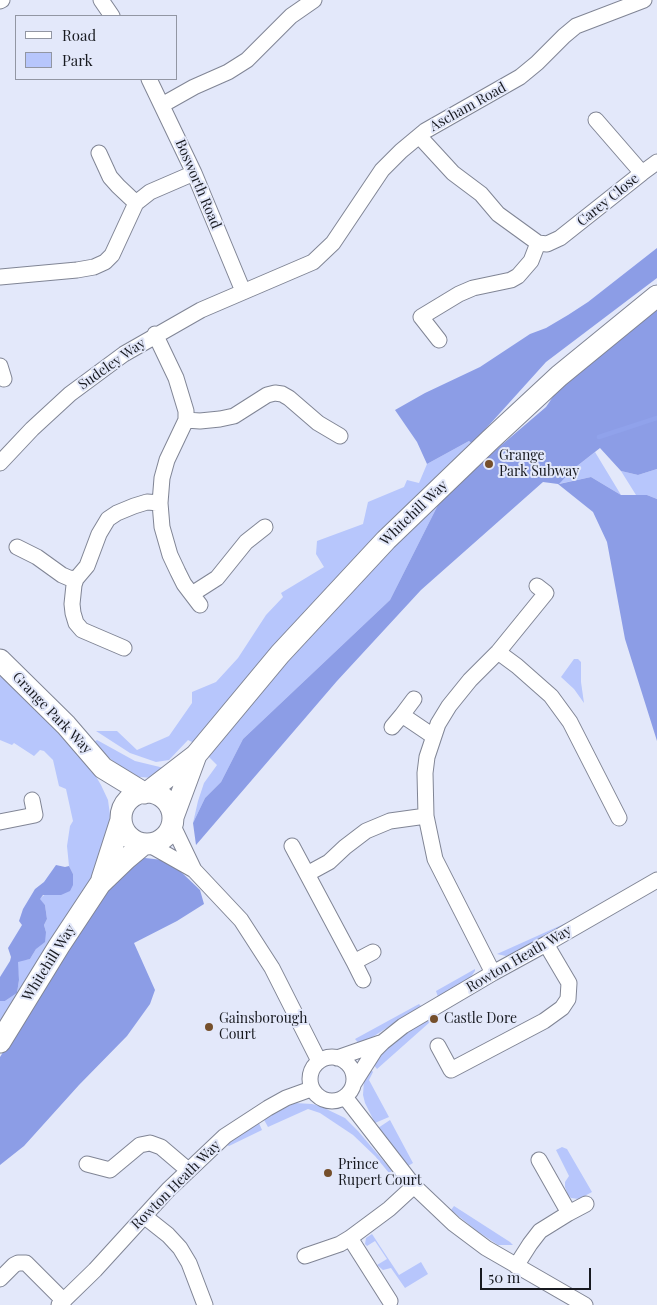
<!DOCTYPE html>
<style>
body{margin:0}
#map{position:relative;width:657px;height:1305px;overflow:hidden;background:#e3e8fa;font-family:"Playfair Display",serif}
canvas{display:block}
.legend{position:absolute;left:15px;top:15px;width:162px;height:65px;box-sizing:border-box;background:#e3e8fa;border:1px solid #9296a3;margin:0;padding:6px 9px;list-style:none;font-size:15px;color:#181a20}
.legend li{display:flex;align-items:center;gap:10px;height:25px}
.legend b{width:25px;border:1px solid #9296a3}
.scale{position:absolute;left:480px;top:1268px;width:111px;height:22px;box-sizing:border-box;border:2px solid #181a20;border-top:0;padding-left:6px;font-size:15px;line-height:18px;white-space:nowrap;color:#181a20;-webkit-text-stroke:4px #e3e8fa;paint-order:stroke}
</style>
<div id="map">
<canvas width="657" height="1305"></canvas>
<ul class="legend">
<li><b style="height:6px;background:#fff"></b>Road</li>
<li><b style="height:14px;background:#b7c6fc"></b>Park</li>
</ul>
<div class="scale">50 m</div>
</div>
<script>
const g = document.querySelector('canvas').getContext('2d');
g.lineJoin = 'round';
function paint(path, color) {
  g.fillStyle = color;
  g.fill(path, 'evenodd');
}
function poly(rows) {
  const path = new Path2D();
  for (const r of rows) {
    if (r.length === 3) {
      path.moveTo(r[0] + r[2], r[1]);
      path.arc(r[0], r[1], r[2], 0, 2 * Math.PI);
      continue;
    }
    path.moveTo(r[0], r[1]);
    for (let i = 2; i < r.length; i += 2) path.lineTo(r[i], r[i + 1]);
  }
  return path;
}
function trace(path, color, width, dash) {
  g.strokeStyle = color;
  g.lineWidth = width;
  g.lineCap = dash ? 'butt' : 'round';
  g.setLineDash(dash || []);
  g.stroke(path);
}
function drawText(font, color, halo, rows, align = 'center') {
  g.font = font + ' "Playfair Display",serif';
  g.lineWidth = 4;
  g.setLineDash([]);
  g.textBaseline = 'middle';
  g.strokeStyle = halo;
  g.fillStyle = color;
  for (const [text, x, y, turn = 0] of rows) {
    g.save();
    g.translate(x, y);
    g.rotate((+turn || 0) * Math.PI / 180);
    g.textAlign = isNaN(turn) ? turn : align;
    if (halo) g.strokeText(text, 0, 0);
    g.fillText(text, 0, 0);
    g.restore();
  }
}
const green = poly([
 [469,441,472,444,194,743,188,740,169,760,156,762,130,753,96,731,117,731,137,750,169,736,192,703,192,692,216,682,238,658,266,615,283,597,281,593,324,567,316,554,317,541,363,524,368,502,404,487,407,480,419,483,427,464],
 [595,452,621,495,591,477,558,484,572,470],
 [657,469,657,499,647,495,636,495,621,471,638,475],
 [443,495,390,600,243,739,221,782,205,798,193,823,198,801,204,783,217,765,207,755,293,650],
 [574,659,578,659,581,662,581,682,584,703,574,689,561,677],
 [0,673,56,727,91,768,101,785,108,800,110,815,109,827,101,863,0,1029,0,1001,5,1001,17,993,19,980,17,961,30,959,46,932,44,925,47,919,45,905,39,899,73,874,69,866,67,846,70,826,73,821,66,789,59,786,53,760,44,751,40,750,34,756,14,743,12,745,0,740],
 [97,740,135,761,164,768,155,778,139,777,119,766,107,756,94,742],
 [566,923,567,924,514,953,506,956,497,954],
 [475,969,475,971,470,978,438,997,436,991],
 [419,1004,421,1006,360,1045,355,1039],
 [428,1019,430,1022,377,1069,373,1064,383,1052,392,1043],
 [369,1067,373,1072,369,1080,389,1117,375,1123,365,1103,363,1095,364,1080],
 [295,1103,312,1104,320,1106,345,1118,358,1131,392,1171,389,1173,375,1156,353,1135,320,1113,308,1109,268,1127,263,1118],
 [390,1120,413,1163,408,1166,378,1128],
 [258,1121,262,1130,229,1146,227,1145],
 [562,1147,567,1149,592,1192,579,1199,571,1198,568,1195,565,1187,565,1182,569,1176,556,1150],
 [454,1206,510,1242,513,1245,498,1245,477,1231,451,1210],
 [372,1234,399,1275,421,1262,428,1274,405,1288,391,1268,383,1270,377,1265,387,1259,375,1241,367,1246,365,1244,366,1238]
]);
const forest = poly([
 [657,248,657,278,546,362,472,444,469,441,427,464,417,442,395,410,425,393,480,367,530,334,546,328,568,315,588,302],
 [657,299,657,469,638,475,621,471,600,448,572,470,559,484,591,477,621,495,647,495,657,499,657,741,625,639,607,542,593,512,558,484,543,482,421,590,337,681,196,845,193,823,205,798,221,782,243,739,390,600,443,495,546,407,571,370],
 [145,858,163,860,178,869,200,890,204,904,177,921,134,943,155,990,150,1004,127,1036,79,1085,24,1146,0,1165,0,1057,78,933,112,883,137,859],
 [56,865,65,867,69,866,73,874,73,885,70,891,61,895,43,895,40,899,45,905,47,919,44,925,46,932,45,942,36,949,30,959,18,962,19,980,17,993,5,1001,0,1001,0,977,10,961,11,957,8,948,22,925,19,921,23,909,35,889,44,882]
]);
const stream = poly([
 [599,437,657,418]
]);
const street = poly([
 [101,0,112,16],
 [0,1,2,0],
 [149,79,194,173,243,291],
 [162,105,194,87,228,72,247,60,291,16,314,0],
 [419,136,453,173,481,194,498,214,538,243,531,261,518,276,511,280,473,288,459,294,421,317,439,340],
 [99,153,110,177,118,186,136,203],
 [642,173,657,162],
 [538,243,547,244,560,238,642,173,596,120],
 [0,277,77,270,94,267,105,262,112,255,136,203,150,192,194,173],
 [155,334,176,378,186,411,186,420,167,460,162,478,160,503,162,527,170,555,178,572,184,584,200,605],
 [0,366,4,379],
 [186,420,200,421,220,419,234,416,267,395,275,393,282,394,289,398,318,423,340,436],
 [0,463,32,429,70,394,124,354,201,310,313,262,333,243,382,170,401,151,425,131,520,77,537,63,564,36,576,26,644,0],
 [17,547,37,557,62,575,69,578,76,579],
 [192,594,217,578,246,542,265,527],
 [124,648,82,630,76,623,73,613,72,604,74,585,76,579,87,566,99,534,108,519,117,513,134,506,147,502,160,503],
 [498,652,517,666,551,696,570,722,619,818],
 [402,715,414,699],
 [392,727,402,715,433,736],
 [0,822,35,815,32,800],
 [172,824,194,870],
 [148,844,194,870,241,920,272,968,319,1061],
 [292,846,307,874],
 [373,952,354,962,307,874,329,862,345,847,366,831,390,821,426,816],
 [354,962,363,980],
 [493,973,435,859,426,816,425,773,427,757,438,724,449,706,470,680,498,652,546,593,537,586],
 [438,1046,451,1070,544,1021,562,1008,568,999,569,983,546,944],
 [332,1079,22],
 [337,1058,380,1043],
 [354,1083,375,1050,383,1042,403,1026,493,973,546,944,657,880],
 [345,1097,414,1186,454,1224,486,1248,585,1305],
 [87,1164,110,1170,140,1145,150,1143,161,1147,188,1170],
 [569,1213,586,1204],
 [144,1216,168,1235,180,1248,189,1263,205,1305],
 [350,1238,390,1301],
 [305,1256,340,1244,350,1238,389,1209,414,1186],
 [516,1266,530,1244,540,1231,569,1213,539,1160],
 [0,1279,14,1265,18,1263,26,1263,64,1301],
 [59,1305,95,1270,168,1190,225,1136,268,1108,286,1098,311,1089]
]);
const secondary = poly([
 [0,660,66,725,103,768,144,793],
 [148,792,196,755,280,654,386,540,490,440,559,376,657,296],
 [147,818,26],
 [173,817,196,755],
 [102,879,121,820],
 [0,1042,59,946,100,884,126,859,144,844]
]);
const markers = [
 [489,464,5,"#754f2b"],
 [434,1019,5,"#754f2b"],
 [209,1027,5,"#754f2b"],
 [328,1173,5,"#754f2b"]
];
const streetNames = [
 ["Ascham Road",468,107,-29],
 ["Bosworth Road",198,184,67],
 ["Carey Close",608,200,-39],
 ["Sudeley Way",112,364,-35],
 ["Whitehill Way",414,513,-44],
 ["Grange Park Way",52,713,46],
 ["Rowton Heath Way",519,959,-30],
 ["Whitehill Way",49,963,-58],
 ["Rowton Heath Way",176,1185,-45]
];
const poiNames = [
 ["Grange",499,456],
 ["Park Subway",499,472],
 ["Gainsborough",219,1019],
 ["Court",219,1035],
 ["Castle Dore",444,1019],
 ["Prince",338,1165],
 ["Rupert Court",338,1181]
];
paint(green, '#b7c6fc');
paint(forest, '#8c9de6');
trace(stream, '#90a2eb', 4.5);
trace(street, '#808595', 17);
trace(secondary, '#808595', 23);
trace(street, '#fff', 15);
trace(secondary, '#fff', 21);
for (const [x, y, r, color] of markers) {
  const dot = new Path2D();
  dot.arc(x, y, r, 0, 2 * Math.PI);
  g.fillStyle = color;
  g.fill(dot);
  trace(dot, '#e3e8fa', 2);
}
drawText('14px', '#181a20', '#e3e8fa', streetNames);
drawText('14px', '#181a20', '#e3e8fa', poiNames, 'left');
</script>
